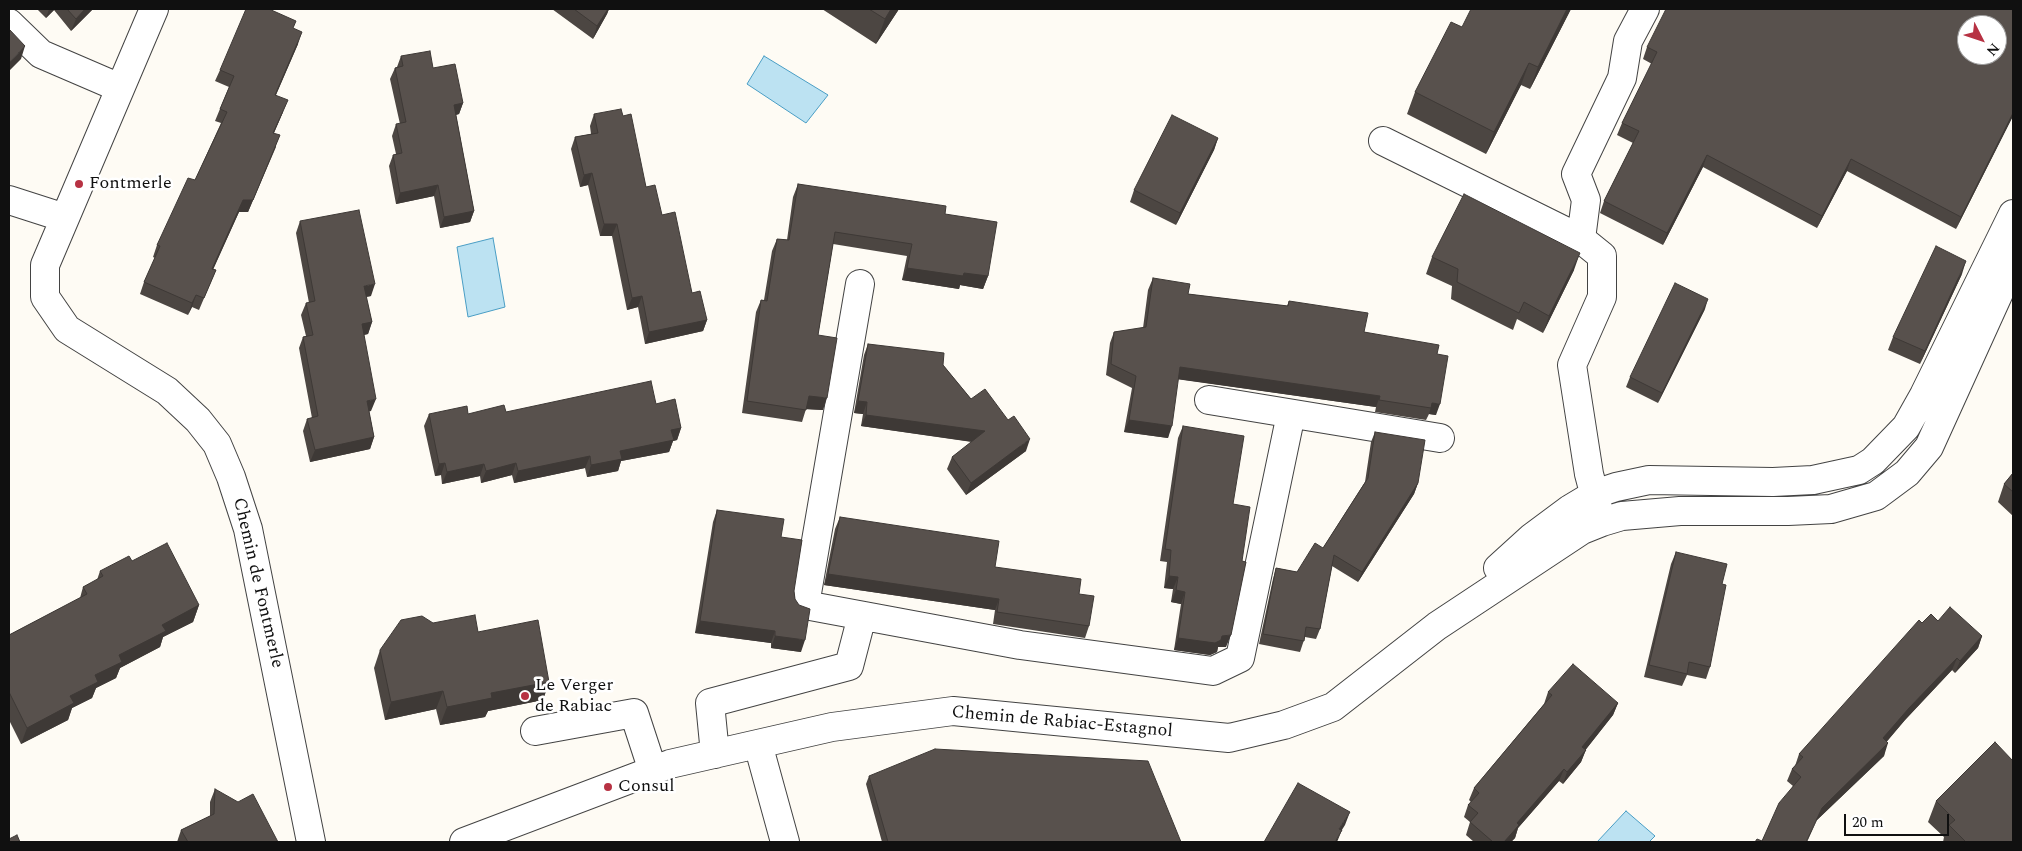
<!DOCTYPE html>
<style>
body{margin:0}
#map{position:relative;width:2022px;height:851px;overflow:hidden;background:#fefbf4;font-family:Spectral,serif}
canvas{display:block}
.frame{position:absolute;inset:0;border:10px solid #101010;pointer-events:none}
.north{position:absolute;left:1957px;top:15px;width:50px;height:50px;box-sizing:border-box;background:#fff;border:1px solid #9f9f9f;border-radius:50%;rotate:131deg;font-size:14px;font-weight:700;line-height:20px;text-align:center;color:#101010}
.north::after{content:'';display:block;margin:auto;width:18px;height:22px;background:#b73243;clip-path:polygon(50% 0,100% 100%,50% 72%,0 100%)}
.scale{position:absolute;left:1844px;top:814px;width:105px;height:22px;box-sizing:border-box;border:2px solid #101010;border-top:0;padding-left:6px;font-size:15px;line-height:18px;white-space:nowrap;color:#101010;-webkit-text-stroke:4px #fff;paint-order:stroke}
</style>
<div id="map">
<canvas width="2022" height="851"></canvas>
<div class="frame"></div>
<div class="north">N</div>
<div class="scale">20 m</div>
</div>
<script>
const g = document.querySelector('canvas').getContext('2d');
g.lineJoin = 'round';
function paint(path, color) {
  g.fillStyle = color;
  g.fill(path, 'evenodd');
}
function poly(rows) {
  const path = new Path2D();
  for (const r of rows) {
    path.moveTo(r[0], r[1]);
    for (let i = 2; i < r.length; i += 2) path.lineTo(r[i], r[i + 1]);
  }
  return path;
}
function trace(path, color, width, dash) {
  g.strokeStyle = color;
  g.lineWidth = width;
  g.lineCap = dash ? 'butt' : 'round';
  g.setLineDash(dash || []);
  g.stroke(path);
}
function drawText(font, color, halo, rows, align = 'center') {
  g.font = font + ' Spectral,serif';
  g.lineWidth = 5;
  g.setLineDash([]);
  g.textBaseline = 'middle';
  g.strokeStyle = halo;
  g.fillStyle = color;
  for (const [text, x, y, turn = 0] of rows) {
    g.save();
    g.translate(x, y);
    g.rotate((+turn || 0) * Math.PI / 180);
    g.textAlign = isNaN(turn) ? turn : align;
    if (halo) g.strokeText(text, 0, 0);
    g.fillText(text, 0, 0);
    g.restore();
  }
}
const water = poly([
 [764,56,828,95,806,123,747,84,764,56],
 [493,238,505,307,468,317,457,247,493,238],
 [1626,811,1655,836,1649,842,1597,842,1626,811]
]);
const minor = poly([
 [154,9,45,265,45,297,67,329,167,391,198,420,217,444,231,477,248,529,311,842],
 [9,23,41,54,120,88],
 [1383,141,1581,239],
 [9,200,65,218],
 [860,284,805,605,1020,645,1213,671,1240,658,1291,414],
 [1209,400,1440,438],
 [1599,512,1589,474,1572,365,1602,297,1602,256,1581,239,1586,200,1576,174,1622,78,1628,41,1645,9],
 [1498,568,1531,538,1570,509,1595,494,1616,487,1649,480,1773,482,1813,480,1859,470,1873,461,1906,427,1924,395,2013,214],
 [535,731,634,713,653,771],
 [758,744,785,842],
 [715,754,710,703,849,666,862,616],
 [464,842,670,764,832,727,953,711,1229,738,1284,725,1333,707,1437,626,1582,530,1602,522,1622,516,1680,511,1788,511,1831,509,1876,496,1907,473,1929,447,2013,262]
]);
const wall = poly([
 [37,9,93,9,71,31,54,10,46,18],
 [552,9,609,9,607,14,593,39],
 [822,9,899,9,876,44],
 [1571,9,1530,89,1521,85,1486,154,1407,114,1415,92,1462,27],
 [2013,9,2013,116,1956,229,1847,171,1817,228,1703,167,1663,245,1600,213,1604,201,1633,143,1617,135,1622,123,1652,64,1643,59,1647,47],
 [293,28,298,44,276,95,283,112,274,133,276,147,248,212,239,212,213,269,216,270,199,310,192,307,188,315,140,294,144,282,155,258,153,257,157,245,195,180,221,123,215,121,229,87,215,81,220,70],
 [401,56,433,68,463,103,459,114,456,115,474,211,470,222,440,228,434,196,396,204,389,166,393,155,396,154,392,136,396,124,400,124,390,79,395,68,397,67],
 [594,114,623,116,646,187,662,215,692,293,707,320,703,331,645,344,638,307,627,310,612,236,600,236,588,185,580,187,571,149,575,137,591,134,590,126],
 [1218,138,1214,150,1176,225,1130,202,1134,190],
 [798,184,945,214,988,276,983,289,960,285,959,289,902,280,907,256,833,244,818,335,823,410,806,409,802,422,742,413,756,312,761,300,764,300,772,251,777,239,787,240,793,197],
 [300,221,371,296,366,297,372,322,368,334,364,335,371,411,369,411,374,437,370,449,310,462,303,431,307,419,312,418,299,348,303,337,306,336,301,315,306,303,309,303,296,233],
 [1432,257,1574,270,1543,333,1517,319,1513,330,1451,299,1452,286,1426,274],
 [1962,274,1920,364,1888,350,1893,337],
 [1153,278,1188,294,1287,306,1289,301,1364,332,1437,354,1436,415,1429,414,1426,420,1375,412,1376,407,1178,379,1168,438,1124,432,1132,388,1106,375,1110,343,1114,332,1143,328,1148,290],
 [1705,309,1658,403,1626,387,1630,377],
 [868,344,943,365,971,399,1026,451,966,495,947,469,952,457,972,442,861,426,863,414,854,413,864,355],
 [656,404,681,428,677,440,673,441,669,452,621,461,618,471,587,477,585,468,514,483,512,475,481,483,480,476,442,484,441,475,435,476,424,426,429,414,468,414],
 [1183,426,1233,504,1226,647,1218,647,1217,652,1210,655,1174,650,1181,604,1171,602,1173,589,1164,588,1167,562,1160,561,1178,438],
 [1375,432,1418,483,1414,494,1358,582,1332,566,1320,629,1316,639,1305,637,1300,652,1259,644,1273,579,1276,568,1297,572,1323,548,1365,482,1371,442],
 [2013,473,2013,516,1998,502,2004,484],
 [717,510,794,591,801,652,771,648,771,643,695,633,713,522],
 [840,517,1079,594,1089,626,1085,638,993,624,995,610,824,585,835,529],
 [1676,552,1722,584,1710,667,1706,679,1687,675,1682,686,1644,677,1671,564],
 [132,561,199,605,193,622,163,637,160,647,120,668,116,678,96,688,92,698,72,708,68,720,21,744,9,720,9,635,80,598,83,587,97,580,100,571],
 [1938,621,1982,636,1978,648,1955,673,1952,670,1905,720,1886,742,1884,756,1817,820,1762,841,1793,786,1787,781,1792,769,1795,766,1799,754,1922,623],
 [433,623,478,632,549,682,543,700,488,711,485,717,440,725,436,709,385,720,374,668,380,650],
 [1548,692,1618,703,1613,715,1586,749,1581,762,1563,784,1559,781,1518,828,1515,838,1511,842,1474,842,1466,835,1470,822,1464,817,1468,805,1471,802,1469,800,1474,788,1544,704],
 [869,776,1181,842,882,842,866,784],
 [215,789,278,842,177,842,181,830,210,816,210,802],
 [1936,801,2013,842,1943,842,1944,837,1928,822]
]);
const shadedWall = poly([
 [49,9,55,9,46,18],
 [85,9,93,9,71,31,76,19],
 [608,9,609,9,607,14,593,39,597,26],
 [891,9,899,9,876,44,885,19],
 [1567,9,1571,9,1530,89,1538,67],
 [302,32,298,44,271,106,275,95],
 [25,46,21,59,9,71,9,63],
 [1529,63,1521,85,1486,154,1494,132],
 [288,100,283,112,269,144,273,133],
 [463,103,459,114,450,116,454,105],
 [2013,113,2013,116,1956,229,1961,217],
 [280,135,248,212,239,212,208,281,212,269,243,200],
 [1218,138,1214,150,1176,225,1180,213],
 [1707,155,1703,167,1663,245,1667,233],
 [1851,159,1847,171,1817,228,1822,216],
 [592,173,588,185,580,187,584,175],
 [438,185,434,196,396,204,400,193],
 [474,211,470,222,440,228,444,217],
 [604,224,617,224,612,236,600,236],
 [1580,253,1574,270,1543,333,1549,316],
 [1966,261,1962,274,1920,364,1925,351],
 [907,268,964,273,988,276,983,289,960,285,959,289,902,280],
 [375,284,371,296,359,298,364,286],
 [196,295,192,307,188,315,192,303],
 [642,296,638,307,627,310,632,298],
 [1708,299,1705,309,1658,403,1662,393],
 [707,320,703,331,645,344,649,332],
 [372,322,368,334,357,336,362,324],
 [1180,367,1380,396,1376,407,1176,379],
 [809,396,827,398,823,410,804,409],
 [376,399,371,411,363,413,367,401],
 [858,401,867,402,863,414,854,413],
 [1432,403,1440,404,1436,415,1429,414],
 [866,415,985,431,981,443,861,426],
 [1129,420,1172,426,1168,438,1124,432],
 [681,428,677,440,673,441,669,452,621,461,618,471,587,477,591,465,620,451,671,430],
 [374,437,370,449,310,462,315,450],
 [1030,439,1026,451,966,495,971,483],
 [590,456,585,468,514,483,518,471],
 [445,463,441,475,435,476,439,464],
 [516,463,512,475,481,483,486,471],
 [484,464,480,476,442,484,447,472],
 [1418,483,1414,494,1358,582,1362,572],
 [828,574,999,599,995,610,824,585],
 [1169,576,1178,577,1173,589,1164,588],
 [1176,590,1185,592,1181,604,1171,602],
 [199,605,193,622,163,637,160,647,120,668,116,678,96,688,92,698,72,708,68,720,21,744,27,728,95,675,119,655,162,625],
 [700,621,775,631,771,643,695,633],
 [1231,635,1226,647,1218,647,1217,652,1210,655,1174,650,1178,638],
 [775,636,805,640,801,652,771,648],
 [1982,636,1978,648,1955,673,1960,661],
 [1957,658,1952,670,1905,720,1879,751,1883,738,1909,708],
 [549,682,543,700,488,711,485,717,440,725,447,707,491,693],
 [443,691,436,709,385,720,391,702],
 [1618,703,1613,715,1580,757,1586,750,1581,762,1563,784,1567,772,1582,747],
 [1888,743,1884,756,1817,820,1807,842,1806,842,1822,808],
 [1564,769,1559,781,1518,828,1515,838,1511,842,1504,842,1517,823],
 [1350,812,1345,825,1335,841,1339,829],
 [1342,830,1337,842,1335,842]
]);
const building = poly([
 [67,9,85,9,76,19,67,9],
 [246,9,269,9,296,21,293,28,302,32,275,95,288,100,273,133,280,135,253,200,243,200,212,269,216,270,204,298,196,295,192,303,144,282,160,246,157,245,188,178,195,180,227,112,220,109,234,76,220,70,246,9],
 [574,9,608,9,597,26,574,9],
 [869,9,891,9,885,19,869,9],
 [1471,9,1567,9,1538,67,1529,63,1494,132,1415,92,1451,22,1462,27,1471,9],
 [1666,9,2013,9,2013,113,1961,217,1851,159,1822,216,1707,155,1667,233,1604,201,1639,131,1622,123,1657,52,1647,47,1666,9],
 [1967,25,1997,25,1997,55,1967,55,1967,25],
 [9,29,25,46,9,63,9,29],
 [430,51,433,68,455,64,463,103,454,105,474,211,444,217,438,185,400,193,393,155,402,153,396,124,406,122,395,68,403,66,401,56,430,51],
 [621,109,623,116,631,114,646,187,655,185,662,215,675,212,692,293,700,291,707,320,649,332,642,296,632,298,617,224,604,224,592,173,584,175,575,137,598,133,594,114,621,109],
 [1172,115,1218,138,1180,213,1134,190,1172,115],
 [798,184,946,206,945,214,997,222,988,276,964,273,963,276,907,268,912,244,835,232,818,335,837,338,827,398,809,396,806,410,747,401,761,300,767,301,777,239,789,240,798,184],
 [1464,194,1580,253,1549,316,1524,302,1519,313,1457,282,1458,269,1432,257,1464,194],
 [359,210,375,284,364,286,372,322,362,324,376,399,367,401,374,437,315,450,307,419,318,416,303,337,313,335,306,303,315,301,300,221,359,210],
 [1936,246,1966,261,1925,351,1893,337,1936,246],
 [1153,278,1190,284,1188,294,1288,306,1289,301,1368,313,1364,332,1439,345,1437,354,1448,356,1440,404,1432,403,1431,408,1379,400,1380,396,1180,367,1172,426,1129,420,1136,376,1111,364,1114,332,1146,327,1153,278],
 [1675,283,1708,299,1662,393,1630,377,1675,283],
 [868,344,944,353,943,365,971,399,985,389,1008,420,1014,416,1030,439,971,483,952,457,985,431,866,415,867,402,858,401,868,344],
 [651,381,656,404,675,399,681,428,671,430,674,440,620,451,622,459,591,465,590,456,518,471,516,463,486,471,484,464,447,472,445,463,439,464,429,414,467,406,468,414,504,405,506,412,651,381],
 [1183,426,1244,436,1233,504,1250,507,1242,561,1246,562,1231,635,1222,636,1221,640,1215,643,1178,638,1185,592,1176,590,1178,577,1169,576,1171,550,1165,549,1183,426],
 [1375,432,1425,440,1418,483,1362,572,1334,555,1320,629,1306,627,1304,641,1263,634,1276,568,1297,572,1315,543,1323,548,1368,478,1375,432],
 [2013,473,2013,492,2004,484,2013,473],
 [717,510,784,519,781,537,802,540,794,591,795,599,799,605,810,609,805,640,775,636,775,631,700,621,717,510],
 [840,517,999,541,995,567,1081,579,1079,594,1094,596,1089,626,997,612,999,599,828,574,840,517],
 [167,543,199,605,162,625,166,631,119,655,122,662,95,675,98,682,70,696,74,703,27,728,9,692,9,635,87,594,83,587,103,576,100,571,129,556,132,561,167,543],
 [1676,552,1727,564,1722,584,1726,585,1710,667,1689,662,1687,674,1649,665,1676,552],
 [1950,607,1982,636,1960,661,1957,658,1909,708,1883,738,1888,743,1822,808,1806,842,1755,842,1757,839,1762,841,1779,803,1801,777,1792,769,1803,757,1799,754,1919,620,1922,623,1931,614,1938,621,1950,607],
 [475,615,478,632,538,620,549,682,491,693,492,698,447,707,443,691,391,702,380,650,401,620,422,616,433,623,475,615],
 [1573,664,1618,703,1582,747,1586,750,1567,772,1564,769,1517,823,1519,825,1504,842,1493,842,1470,822,1478,813,1468,805,1479,793,1474,788,1552,695,1548,692,1573,664],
 [1995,742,2013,761,2013,842,1966,842,1949,825,1955,820,1936,801,1995,742],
 [935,749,1148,761,1181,842,888,842,869,776,935,749],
 [1298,783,1350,812,1339,829,1342,830,1335,842,1264,842,1298,783],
 [215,789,238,802,253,794,278,842,188,842,181,830,214,814,215,789],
 [17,835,20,842,9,842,9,839,17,835]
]);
const markers = [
 [79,184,5,"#b73243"],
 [525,696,5,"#b73243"],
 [608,787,5,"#b73243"]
];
const poiNames = [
 ["Fontmerle",89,184],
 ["Le Verger",535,686],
 ["de Rabiac",535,707],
 ["Consul",618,787]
];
const streetNames = [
 ["Chemin de Fontmerle",257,583,77],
 ["Chemin de Rabiac-Estagnol",1062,723,5]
];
paint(water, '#bce2f2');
trace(water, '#499dc4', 1);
trace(minor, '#434343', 30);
trace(minor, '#fff', 28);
paint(wall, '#4c4642');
paint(shadedWall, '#3e3936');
paint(building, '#58514d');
trace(building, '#3e3936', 1);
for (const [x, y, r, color] of markers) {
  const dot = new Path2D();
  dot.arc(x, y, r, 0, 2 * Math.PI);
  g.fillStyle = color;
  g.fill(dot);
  trace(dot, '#fff', 2);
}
drawText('18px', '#101010', '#fff', poiNames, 'left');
drawText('18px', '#101010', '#fff', streetNames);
</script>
